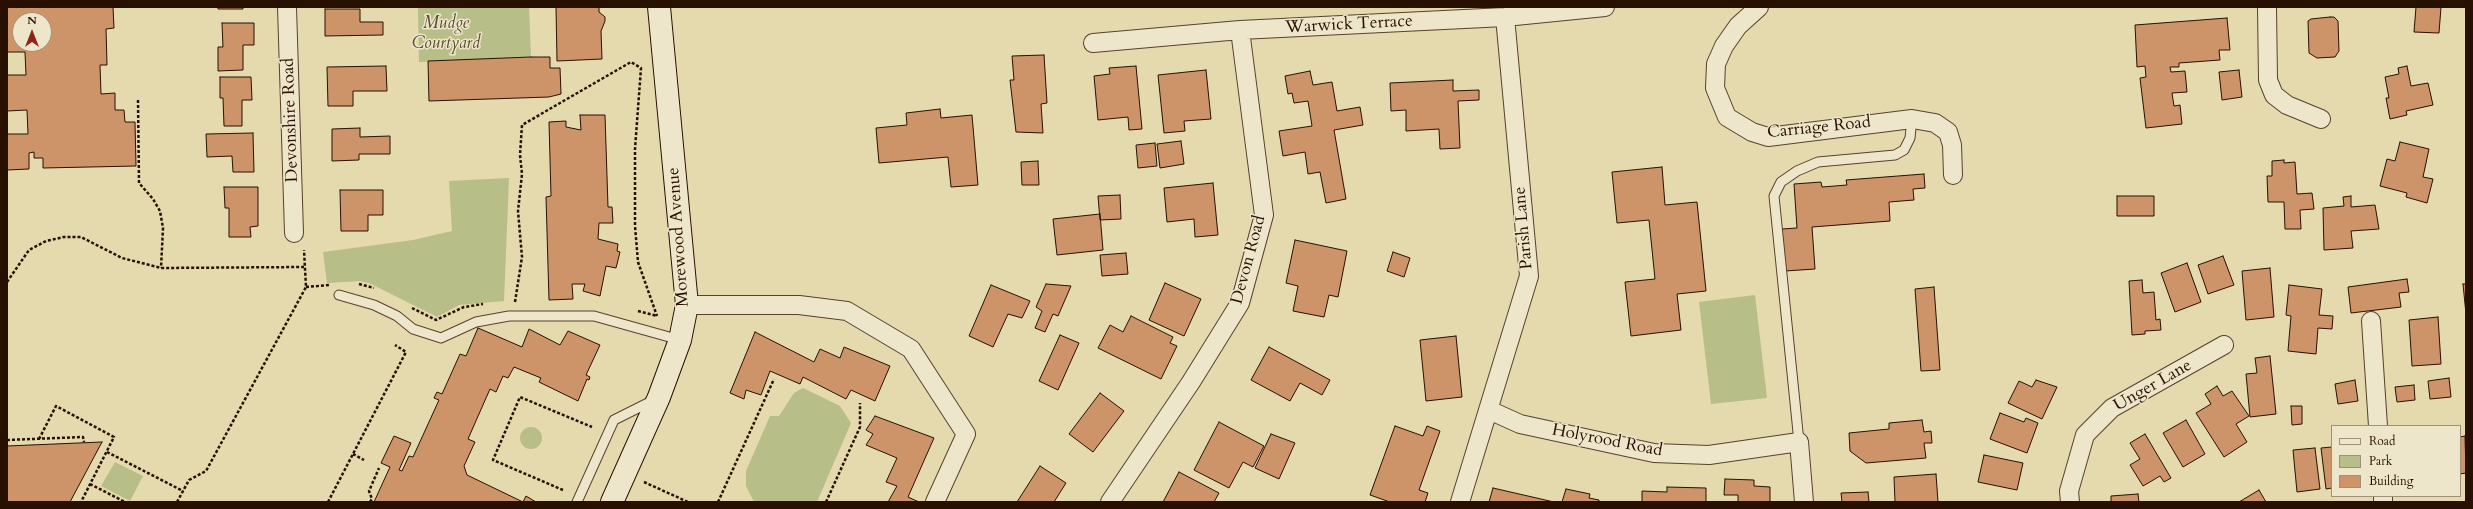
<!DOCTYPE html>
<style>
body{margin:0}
#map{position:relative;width:2473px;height:509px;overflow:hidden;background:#e5d9ae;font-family:Cardo,serif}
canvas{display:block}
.frame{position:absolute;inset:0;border:8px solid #281001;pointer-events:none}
.legend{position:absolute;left:2331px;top:425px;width:130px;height:72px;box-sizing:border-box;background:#eee6ca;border:1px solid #9f907a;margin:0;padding:5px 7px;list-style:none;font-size:12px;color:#281001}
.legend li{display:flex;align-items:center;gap:8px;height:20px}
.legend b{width:20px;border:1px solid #9f907a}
.north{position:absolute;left:12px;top:12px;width:40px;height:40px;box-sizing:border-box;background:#eee6ca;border:1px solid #9f907a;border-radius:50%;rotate:0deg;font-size:11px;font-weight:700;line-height:16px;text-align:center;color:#281001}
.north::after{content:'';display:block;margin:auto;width:14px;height:18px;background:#8f2418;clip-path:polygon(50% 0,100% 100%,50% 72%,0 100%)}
</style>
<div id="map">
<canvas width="2473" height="509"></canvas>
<div class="frame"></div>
<ul class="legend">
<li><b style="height:5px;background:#eee6ca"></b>Road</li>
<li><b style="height:11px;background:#b8be88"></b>Park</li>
<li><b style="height:11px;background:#cd9369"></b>Building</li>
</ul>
<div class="north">N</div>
</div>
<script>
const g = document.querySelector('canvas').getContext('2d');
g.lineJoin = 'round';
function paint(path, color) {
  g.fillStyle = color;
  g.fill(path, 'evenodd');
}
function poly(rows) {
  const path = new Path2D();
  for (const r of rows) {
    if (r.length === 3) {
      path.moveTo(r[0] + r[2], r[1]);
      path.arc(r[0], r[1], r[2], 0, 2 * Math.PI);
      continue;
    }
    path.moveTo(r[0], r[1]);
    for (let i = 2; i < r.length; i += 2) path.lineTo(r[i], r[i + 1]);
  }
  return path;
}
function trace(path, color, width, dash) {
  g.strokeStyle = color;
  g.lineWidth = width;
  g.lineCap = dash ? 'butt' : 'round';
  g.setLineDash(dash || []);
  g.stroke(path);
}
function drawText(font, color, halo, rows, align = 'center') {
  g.font = font + ' Cardo,serif';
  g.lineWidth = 3;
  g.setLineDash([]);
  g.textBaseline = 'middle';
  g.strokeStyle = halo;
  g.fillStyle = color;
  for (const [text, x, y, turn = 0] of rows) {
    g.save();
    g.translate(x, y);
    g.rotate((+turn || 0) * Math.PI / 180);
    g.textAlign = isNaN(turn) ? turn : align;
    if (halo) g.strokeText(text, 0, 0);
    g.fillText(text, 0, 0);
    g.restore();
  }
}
const green = poly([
 [418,7,529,7,531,57,419,62],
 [509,178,504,301,459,305,437,317,369,283,359,281,327,283,323,252,413,240,452,231,449,181],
 [1755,295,1767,398,1711,404,1699,302],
 [803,388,840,406,851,423,817,502,754,502,746,486,746,471,770,416,779,416,794,393],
 [531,438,11],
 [115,462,143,476,130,501,101,486]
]);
const building = poly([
 [7,7,113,7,114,28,106,29,107,65,100,65,101,94,115,93,115,110,124,110,125,122,135,122,136,166,43,168,43,158,34,158,34,152,29,153,29,169,7,170,7,134,28,134,27,110,7,111,7,75,26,75,25,52,7,52,7,7],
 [20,20,44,20,44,44,20,44,20,20],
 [218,7,243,7,243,9,218,9,218,7],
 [556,7,599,7,599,12,605,17,605,21,601,31,602,59,557,61,556,7],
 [2416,7,2441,7,2439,33,2414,32,2416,7],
 [325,9,360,9,360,22,383,22,383,35,325,36,325,9],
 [2330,17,2334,17,2338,21,2339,51,2335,57,2317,58,2309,53,2308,21,2311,19,2330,17],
 [2227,18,2230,50,2219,50,2220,60,2179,63,2179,67,2170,67,2171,72,2185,71,2187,92,2172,93,2174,106,2180,105,2182,124,2146,128,2140,78,2146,77,2145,66,2137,67,2135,25,2227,18],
 [222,23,254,23,254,45,243,45,243,70,218,71,218,47,223,47,222,23],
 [1044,55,1047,103,1041,104,1043,133,1016,132,1010,80,1014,80,1012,56,1044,55],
 [531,57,550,57,550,68,560,68,561,94,549,97,429,101,428,61,531,57],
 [386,66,387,91,353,91,353,106,328,106,327,67,386,66],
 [1136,66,1142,129,1129,130,1128,117,1098,120,1094,76,1110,74,1109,68,1136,66],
 [2407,66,2411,86,2428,83,2433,105,2406,111,2407,115,2390,119,2386,98,2389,98,2385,77,2399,74,2398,68,2407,66],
 [1206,70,1211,119,1184,121,1185,131,1164,133,1158,75,1206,70],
 [2239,70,2242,97,2222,100,2219,72,2239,70],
 [1310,71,1313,85,1332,82,1337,111,1360,107,1363,125,1334,130,1346,199,1326,203,1320,172,1308,174,1305,152,1283,156,1279,131,1312,126,1308,101,1294,103,1292,93,1288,94,1285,76,1310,71],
 [220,77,251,77,252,100,242,100,242,126,224,126,223,98,220,98,220,77],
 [1453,80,1453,91,1479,90,1479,100,1458,101,1460,148,1440,149,1439,129,1406,131,1406,110,1391,111,1390,83,1453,80],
 [940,109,941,118,972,115,978,185,951,187,948,157,879,163,876,128,907,125,906,113,940,109],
 [580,115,605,115,608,207,612,207,613,223,599,223,598,239,618,244,617,251,620,252,616,268,606,266,600,296,583,291,585,284,572,284,573,299,549,300,546,197,551,196,549,122,566,121,566,127,581,130,580,115],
 [360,128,360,137,390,136,390,154,359,154,359,160,332,161,332,129,360,128],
 [253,133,254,172,233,172,232,156,207,157,206,134,253,133],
 [1181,141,1184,164,1160,168,1157,144,1181,141],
 [2400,142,2429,149,2423,177,2433,179,2427,203,2406,197,2407,193,2380,186,2387,159,2395,161,2400,142],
 [1155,143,1157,166,1138,168,1136,145,1155,143],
 [2284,160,2284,163,2295,162,2297,194,2312,193,2314,209,2300,210,2301,229,2285,229,2284,202,2268,202,2267,176,2272,176,2272,161,2284,160],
 [1038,161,1039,185,1022,185,1021,162,1038,161],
 [1662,167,1665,205,1697,202,1706,291,1677,294,1681,330,1631,336,1625,282,1655,279,1649,220,1617,223,1612,172,1662,167],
 [1924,174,1925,188,1913,189,1914,200,1889,202,1890,221,1812,227,1815,269,1785,271,1782,229,1797,228,1794,184,1821,182,1822,187,1847,185,1846,180,1924,174],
 [1213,183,1218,235,1195,237,1194,219,1167,222,1164,188,1213,183],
 [224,187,258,187,258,226,250,227,251,237,229,237,229,208,225,208,224,187],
 [340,190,383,190,383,215,368,215,368,231,341,231,340,190],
 [1120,195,1121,219,1100,220,1098,196,1120,195],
 [2117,196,2154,196,2154,216,2117,216,2117,196],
 [2351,196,2351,207,2375,205,2379,229,2351,231,2353,248,2324,250,2323,208,2344,206,2343,197,2351,196],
 [1100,214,1103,250,1057,255,1053,219,1100,214],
 [1295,240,1347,251,1338,297,1329,295,1324,317,1293,311,1298,286,1286,283,1295,240],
 [1393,252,1410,258,1404,277,1387,271,1393,252],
 [1126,253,1128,274,1102,276,1100,255,1126,253],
 [2223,256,2234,285,2208,294,2198,265,2223,256],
 [2187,263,2201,302,2175,312,2161,273,2187,263],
 [2270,268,2274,317,2246,320,2242,271,2270,268],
 [2407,279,2409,292,2399,293,2401,307,2351,313,2348,287,2407,279],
 [2142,280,2143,293,2154,292,2156,320,2160,319,2161,330,2145,331,2145,334,2132,335,2129,281,2142,280],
 [1165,283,1201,299,1184,336,1149,320,1165,283],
 [1046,284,1071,286,1058,316,1053,314,1045,332,1035,328,1042,311,1036,307,1046,284],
 [2463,284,2466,284,2466,314,2463,284],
 [991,285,1030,301,1022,318,1008,314,993,347,969,336,991,285],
 [2289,285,2322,289,2319,315,2333,316,2332,329,2318,328,2316,354,2288,351,2291,316,2286,315,2289,285],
 [1934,287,1940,370,1921,371,1915,289,1934,287],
 [1131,316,1173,337,1170,343,1177,346,1161,379,1098,348,1110,325,1123,332,1131,316],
 [2438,317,2441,364,2412,366,2409,320,2438,317],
 [478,328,522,347,529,329,560,345,568,331,600,345,586,375,590,377,589,380,587,379,578,401,539,382,541,378,514,367,508,378,503,376,496,392,490,389,468,439,475,442,464,466,467,475,523,502,526,496,536,502,374,502,390,467,381,463,394,436,411,443,399,470,402,471,409,456,413,457,439,400,434,398,437,392,442,394,460,354,466,356,478,328],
 [755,332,814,362,820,349,840,358,844,347,890,366,875,401,851,390,846,399,803,377,800,384,770,371,761,395,746,390,744,399,730,393,755,332],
 [1060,335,1079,343,1058,390,1039,381,1060,335],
 [1456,336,1462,397,1426,401,1420,340,1456,336],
 [1269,347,1330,380,1322,395,1300,383,1290,401,1251,380,1269,347],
 [2270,356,2276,414,2250,417,2246,374,2257,373,2255,358,2270,356],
 [2449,378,2451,397,2430,399,2428,381,2449,378],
 [2036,380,2057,387,2042,419,2008,403,2019,381,2032,387,2036,380],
 [2355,380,2358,401,2338,404,2335,384,2355,380],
 [2414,385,2415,400,2397,402,2395,387,2414,385],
 [2217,386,2223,396,2232,391,2249,416,2236,424,2247,442,2224,457,2196,413,2211,404,2205,394,2217,386],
 [1100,393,1124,411,1093,452,1069,434,1100,393],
 [2291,406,2302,406,2302,424,2292,425,2291,406],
 [2000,413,2024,422,2026,418,2038,423,2027,453,1990,439,2000,413],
 [875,416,934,438,908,497,919,502,888,502,897,486,886,482,897,458,866,445,873,434,866,430,875,416],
 [1922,420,1924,432,1931,431,1932,443,1924,443,1926,458,1866,463,1850,451,1849,433,1889,429,1889,423,1922,420],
 [2186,420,2205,454,2183,467,2163,433,2186,420],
 [1219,422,1264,446,1253,467,1243,462,1229,488,1194,470,1219,422],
 [1395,426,1423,436,1427,426,1440,431,1419,490,1428,493,1425,502,1390,502,1370,495,1395,426],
 [1271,434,1295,443,1279,479,1255,468,1271,434],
 [2145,434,2171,478,2164,482,2160,476,2143,486,2130,465,2140,459,2130,443,2145,434],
 [2465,436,2466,473,2460,474,2460,437,2465,436],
 [102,442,70,502,7,502,7,446,102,442],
 [2332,447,2332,488,2326,489,2321,448,2332,447],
 [2315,448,2320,489,2297,492,2293,450,2315,448],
 [1984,455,2023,463,2017,490,1978,482,1984,455],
 [1040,466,1066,483,1054,502,1017,502,1040,466],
 [1179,472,1219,493,1214,502,1163,502,1179,472],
 [1936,474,1938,502,1895,502,1894,477,1936,474],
 [1725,479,1754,480,1754,486,1770,487,1770,502,1738,502,1738,495,1724,495,1725,479],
 [1667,487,1706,488,1706,502,1642,502,1642,491,1667,492,1667,487],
 [1493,488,1554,502,1489,502,1493,488],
 [1566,489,1590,494,1589,498,1599,500,1599,502,1562,502,1566,489],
 [2259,490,2266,502,2239,502,2259,490],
 [1868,492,1869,502,1842,502,1841,493,1868,492],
 [2138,494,2139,502,2111,502,2111,496,2138,494]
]);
const path = poly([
 [138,100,139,183,153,199,160,211,163,228,161,268],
 [7,282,29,250,46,241,64,237,81,237,122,258,161,268,304,267],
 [359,284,374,288],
 [306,287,329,285],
 [515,302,522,257,518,211,522,174,520,155,522,125,631,62,641,68,635,149,635,226,638,262,657,316],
 [412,308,436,320,464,307,483,304],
 [638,311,657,316],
 [39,439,56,406,114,437,81,502],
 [7,440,83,437,84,442],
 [107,452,183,491],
 [353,454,364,460],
 [644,482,688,502],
 [90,484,125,502],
 [563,490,493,460,520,397,592,427],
 [177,502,189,480,206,471,306,287,304,250],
 [328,502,406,352,395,345],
 [370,502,372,499,369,491,379,468],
 [718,502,774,379],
 [826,502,860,427,860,403]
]);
const service = poly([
 [339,295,374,305,397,316,413,329,441,338,476,322,509,316,594,316,680,340],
 [1799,442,1774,196,1781,182,1797,171,1818,162,1895,155,1904,150,1910,138,1912,119],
 [577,502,614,420,654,400]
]);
const minor = poly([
 [287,7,294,233],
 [1759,7,1738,26,1724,46,1716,64,1715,88,1727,117,1752,132,1768,137,1912,119,1935,123,1948,132,1952,145,1953,175],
 [2267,7,2268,80,2274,95,2287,105,2321,119],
 [1093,43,1240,30,1505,17,1605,7],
 [687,305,799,305,847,311,911,349,966,434,935,502],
 [2371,321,2378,426],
 [1489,410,1520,424,1654,453,1709,455,1799,442,1804,502],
 [2383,496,2383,502],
 [1110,502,1191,382,1240,303,1264,215,1240,30],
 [1460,502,1529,276,1505,17],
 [2070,502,2069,491,2085,435,2112,408,2224,345]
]);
const secondary = poly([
 [612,502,659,397,680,340,687,305,659,7]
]);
const parkNames = [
 ["Mudge",446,24],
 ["Courtyard",446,44]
];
const streetNames = [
 ["Warwick Terrace",1349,25,-3],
 ["Devonshire Road",291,120,-92],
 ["Carriage Road",1819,128,-6],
 ["Parish Lane",1524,228,-95],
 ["Morewood Avenue",679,237,-94],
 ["Devon Road",1249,260,-75],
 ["Unger Lane",2153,386,-30],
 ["Holyrood Road",1607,441,11]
];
paint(green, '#b8be88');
paint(building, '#cd9369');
trace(building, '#281001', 1);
trace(service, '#57422c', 11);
trace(minor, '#57422c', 20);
trace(secondary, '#281001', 24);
trace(path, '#281001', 2.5, [3, 2]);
trace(service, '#eee6ca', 9);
trace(minor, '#eee6ca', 18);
trace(secondary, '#eee6ca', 22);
drawText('italic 17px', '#5a4d30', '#eee6ca', parkNames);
drawText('17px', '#281001', '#eee6ca', streetNames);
</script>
